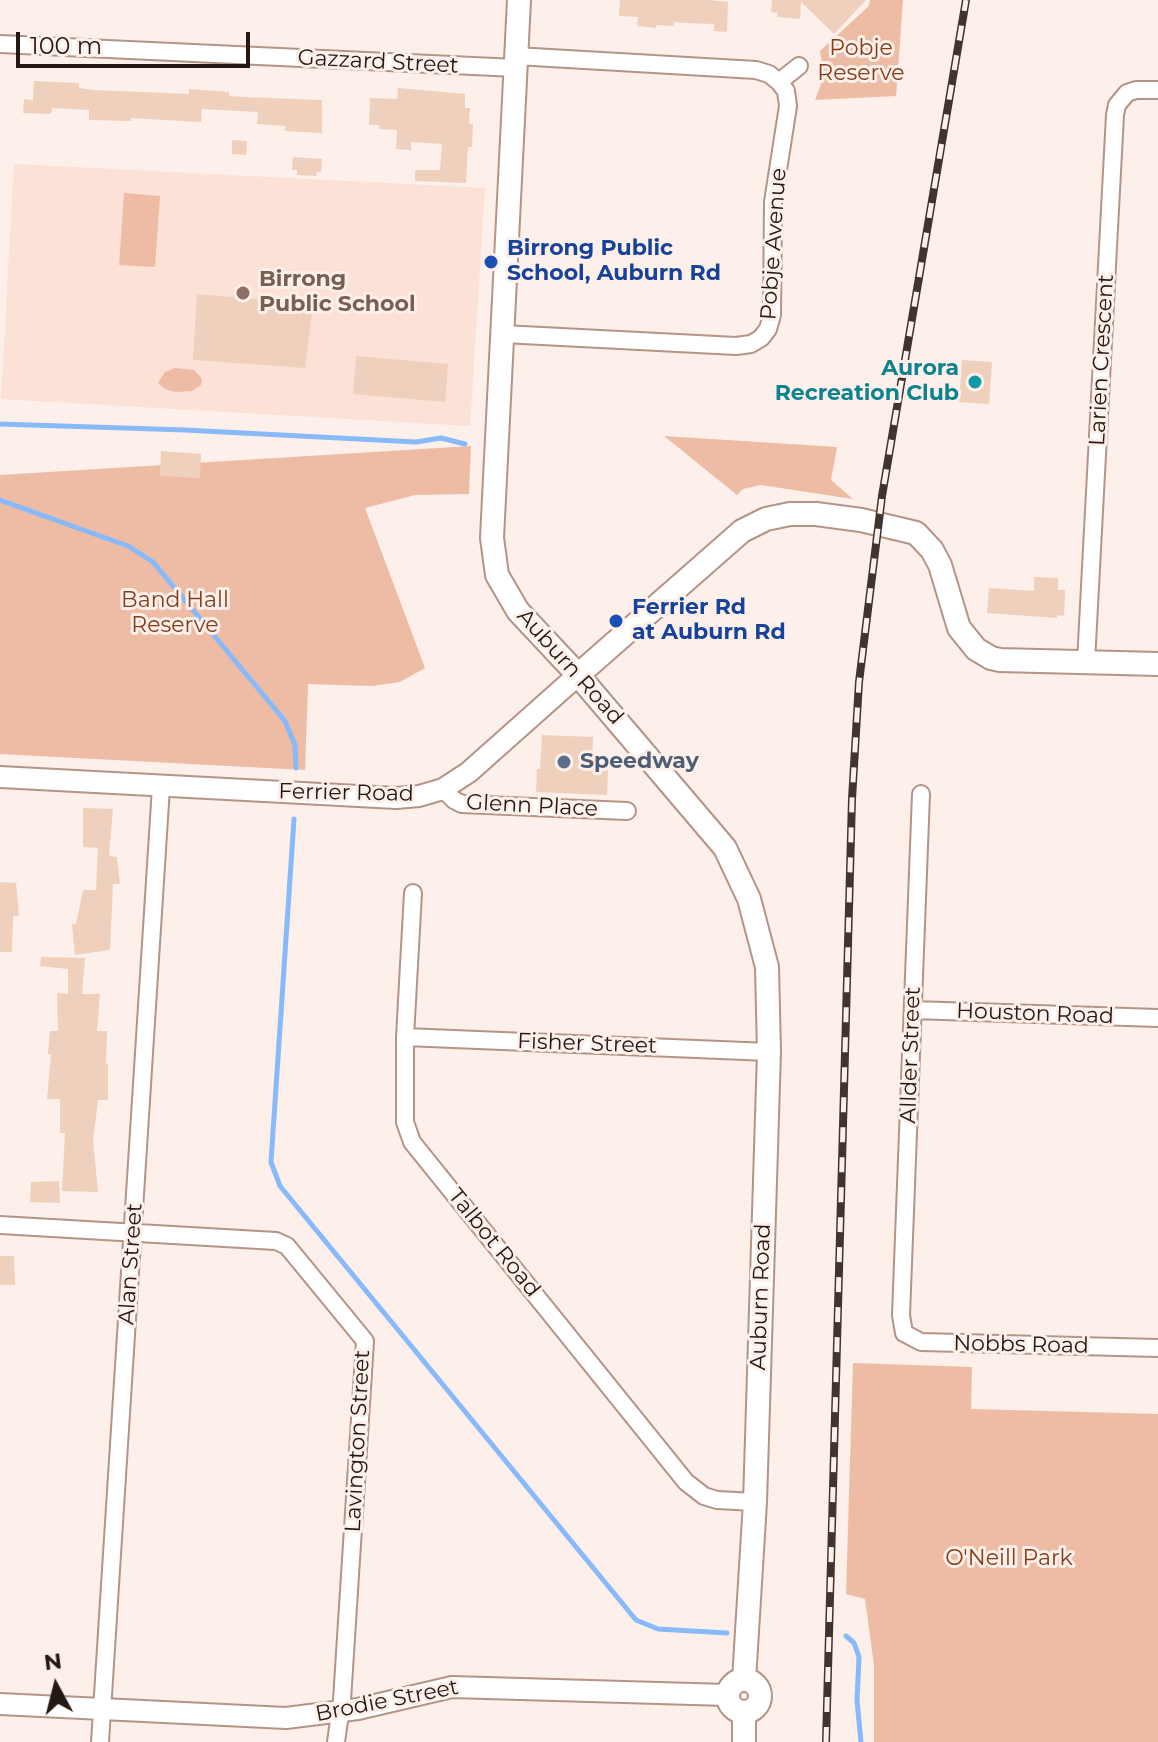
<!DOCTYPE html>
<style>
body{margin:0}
#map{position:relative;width:1158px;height:1742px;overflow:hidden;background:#fdefe9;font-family:Montserrat,sans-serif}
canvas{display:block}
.north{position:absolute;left:16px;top:1646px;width:80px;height:80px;-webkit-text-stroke:6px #fdefe9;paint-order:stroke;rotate:353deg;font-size:22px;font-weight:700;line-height:32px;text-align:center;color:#241813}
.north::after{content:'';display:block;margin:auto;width:28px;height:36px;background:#241813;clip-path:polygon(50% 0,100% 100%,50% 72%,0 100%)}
.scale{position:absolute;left:16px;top:32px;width:234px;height:36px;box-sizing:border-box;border:4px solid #241813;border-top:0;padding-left:10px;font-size:24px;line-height:28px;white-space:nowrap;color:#241813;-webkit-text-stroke:6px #fdefe9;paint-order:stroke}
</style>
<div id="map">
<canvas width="1158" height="1742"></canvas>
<div class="north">N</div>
<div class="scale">100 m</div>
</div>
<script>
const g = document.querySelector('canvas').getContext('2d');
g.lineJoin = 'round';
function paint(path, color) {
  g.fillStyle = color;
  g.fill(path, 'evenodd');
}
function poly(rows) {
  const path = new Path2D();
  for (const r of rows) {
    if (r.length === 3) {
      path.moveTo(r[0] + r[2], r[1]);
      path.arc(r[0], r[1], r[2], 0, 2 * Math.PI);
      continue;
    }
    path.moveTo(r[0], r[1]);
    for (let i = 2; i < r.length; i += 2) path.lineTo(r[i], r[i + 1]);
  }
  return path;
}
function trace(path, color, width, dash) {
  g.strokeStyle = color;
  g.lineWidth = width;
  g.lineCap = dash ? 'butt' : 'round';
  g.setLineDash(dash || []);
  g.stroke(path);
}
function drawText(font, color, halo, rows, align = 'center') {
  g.font = font + ' Montserrat,sans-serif';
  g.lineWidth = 6;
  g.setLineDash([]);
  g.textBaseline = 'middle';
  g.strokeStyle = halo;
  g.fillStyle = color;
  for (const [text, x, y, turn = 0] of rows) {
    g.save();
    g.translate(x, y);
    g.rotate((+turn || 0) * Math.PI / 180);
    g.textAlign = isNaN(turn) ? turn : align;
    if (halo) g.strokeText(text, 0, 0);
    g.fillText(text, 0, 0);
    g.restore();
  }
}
const built = poly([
 [14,164,485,188,470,426,1,399]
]);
const green = poly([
 [870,0,903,0,896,96,815,100,824,76,820,51,869,6],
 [124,193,160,196,155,267,119,265],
 [175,368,194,370,202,379,201,385,192,391,175,392,165,389,158,383,165,372],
 [664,436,837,447,831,480,853,499,761,485,743,489,737,495],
 [471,446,469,494,415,495,365,508,425,668,400,682,372,686,308,684,305,770,0,754,0,475],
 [853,1363,972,1367,971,1409,1158,1414,1158,1742,874,1742,874,1665,865,1599,846,1594]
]);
const stream = poly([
 [0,424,185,430,416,442,441,438,465,444],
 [0,500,128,546,153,562,285,721,295,745,296,768],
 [294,819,271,1162,280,1186,636,1620,658,1629,727,1633],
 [846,1636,854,1643,859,1657,857,1700,861,1742]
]);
const building = poly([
 [620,0,709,0,728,2,727,32,714,31,714,24,687,23,674,22,674,26,656,25,656,28,637,26,638,17,619,16],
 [772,0,866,0,834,34,801,2,800,19,777,17,778,13,771,12],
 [34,81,79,83,79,88,94,90,189,94,189,89,202,90,229,92,229,96,245,97,322,100,322,133,285,131,285,126,257,124,258,112,202,109,201,122,131,118,131,121,89,120,89,110,52,108,51,114,23,113,24,99,33,100],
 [398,88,465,94,465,108,470,108,469,124,473,124,472,147,468,147,466,183,415,181,415,170,440,170,442,144,411,142,411,150,396,149,397,130,379,129,379,125,369,125,370,98,397,99],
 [232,140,247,141,246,155,232,154],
 [293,157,322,159,321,172,317,172,316,176,297,175,297,170,292,170],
 [197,294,313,304,305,368,193,360],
 [356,356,448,364,445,402,353,394],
 [962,360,992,362,989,404,959,402],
 [161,451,201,454,200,478,160,476],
 [1034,577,1058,578,1058,590,1065,590,1064,616,1057,615,1057,618,987,613,989,588,1034,591],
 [542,735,593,737,592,767,608,768,607,795,536,792,537,769,540,769],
 [83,808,113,809,109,856,117,857,120,884,113,884,110,950,75,955,72,924,76,924,83,890,96,890,98,848,83,847],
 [0,882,16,883,19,916,13,916,12,952,0,952],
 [41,957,85,958,82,994,100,994,97,1031,107,1031,106,1065,108,1064,108,1100,98,1100,93,1141,98,1192,62,1191,65,1133,60,1133,60,1099,47,1099,51,1054,48,1054,50,1031,58,1031,57,993,68,994,68,969,40,966],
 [59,1181,60,1203,30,1202,31,1182],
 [0,1256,14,1256,15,1285,0,1285]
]);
const minor = poly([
 [0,44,516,68],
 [779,82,799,66],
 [503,334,736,346,751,344,761,338,768,329,772,315,773,202,788,106,786,91,779,82,769,74,756,70,516,56],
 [1086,662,1115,115,1117,105,1127,93,1136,90,1158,90],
 [443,789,454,800,462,804,627,811],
 [921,794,901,1315,904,1333,921,1342,1158,1348],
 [413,893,405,1037,405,1122,412,1142,686,1482,704,1496,717,1500,755,1502],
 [913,1010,1158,1018],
 [405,1037,769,1052],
 [0,1225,276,1241,287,1246,365,1341,342,1700,336,1742],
 [100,1742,161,787]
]);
const tertiary = poly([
 [0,777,396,798,419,796,443,789,469,772,578,675],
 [0,1704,286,1718,358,1709,452,1687,727,1695]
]);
const secondary = poly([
 [519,0,492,538,497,575,518,611,578,675,725,848,749,899,767,967,769,1052,755,1502,744,1680],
 [578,675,742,531,766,519,790,514,816,514,861,520,916,533,932,550,940,565,959,628,976,649,991,658,1000,660,1158,664],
 [744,1696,16],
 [744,1742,744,1713]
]);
const rail = poly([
 [826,1742,852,799,859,682,882,496,966,0]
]);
const markers = [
 [491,262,8,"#1a4fb4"],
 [243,293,8,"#8d6e63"],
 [975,382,8,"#0f9aa8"],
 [616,621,8,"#1a4fb4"],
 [564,762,8,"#5c6f8a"]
];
const parkNames = [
 ["Pobje",861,49],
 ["Reserve",861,74],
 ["Band Hall",175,601],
 ["Reserve",175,626],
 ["O'Neill Park",1009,1559]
];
const streetNames = [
 ["Gazzard Street",378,62,3],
 ["Pobje Avenue",774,244,-86],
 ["Larien Crescent",1102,360,-87],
 ["Auburn Road",570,667,48],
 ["Ferrier Road",346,793,1],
 ["Glenn Place",532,806,3],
 ["Houston Road",1035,1014,2],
 ["Fisher Street",587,1044,2],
 ["Allder Street",911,1055,-88],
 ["Talbot Road",494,1243,51],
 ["Alan Street",131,1264,-86],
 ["Auburn Road",761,1297,-88],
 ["Nobbs Road",1021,1345,1],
 ["Lavington Street",358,1441,-87],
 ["Brodie Street",387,1701,-11]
];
const transitNames = [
 ["Birrong Public",507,249],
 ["School, Auburn Rd",507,274],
 ["Ferrier Rd",632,608],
 ["at Auburn Rd",632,633]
];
const educationNames = [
 ["Birrong",259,280],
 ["Public School",259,305]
];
const cultureNames = [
 ["Aurora",959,369],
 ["Recreation Club",959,394]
];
const serviceNames = [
 ["Speedway",580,762]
];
paint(built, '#fbe1d6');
paint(green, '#eebba5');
trace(stream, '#88bafa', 5);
paint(building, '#eed0bc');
trace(minor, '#b49486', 20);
trace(tertiary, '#b49486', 24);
trace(secondary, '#b49486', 26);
trace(minor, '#fff', 16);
trace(tertiary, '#fff', 20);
trace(secondary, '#fff', 22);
trace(rail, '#40342f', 8);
trace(rail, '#fdefe9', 5, [15]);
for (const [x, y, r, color] of markers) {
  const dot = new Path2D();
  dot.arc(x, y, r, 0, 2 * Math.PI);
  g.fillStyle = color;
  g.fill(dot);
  trace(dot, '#fdefe9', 3);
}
drawText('22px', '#853d19', '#fdefe9', parkNames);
drawText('22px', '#241813', '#fdefe9', streetNames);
drawText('bold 22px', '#164399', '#fdefe9', transitNames, 'left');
drawText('bold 22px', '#785e54', '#fdefe9', educationNames, 'left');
drawText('bold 22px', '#0d838f', '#fdefe9', cultureNames, 'right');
drawText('bold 22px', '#4e5e75', '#fdefe9', serviceNames, 'left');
</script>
